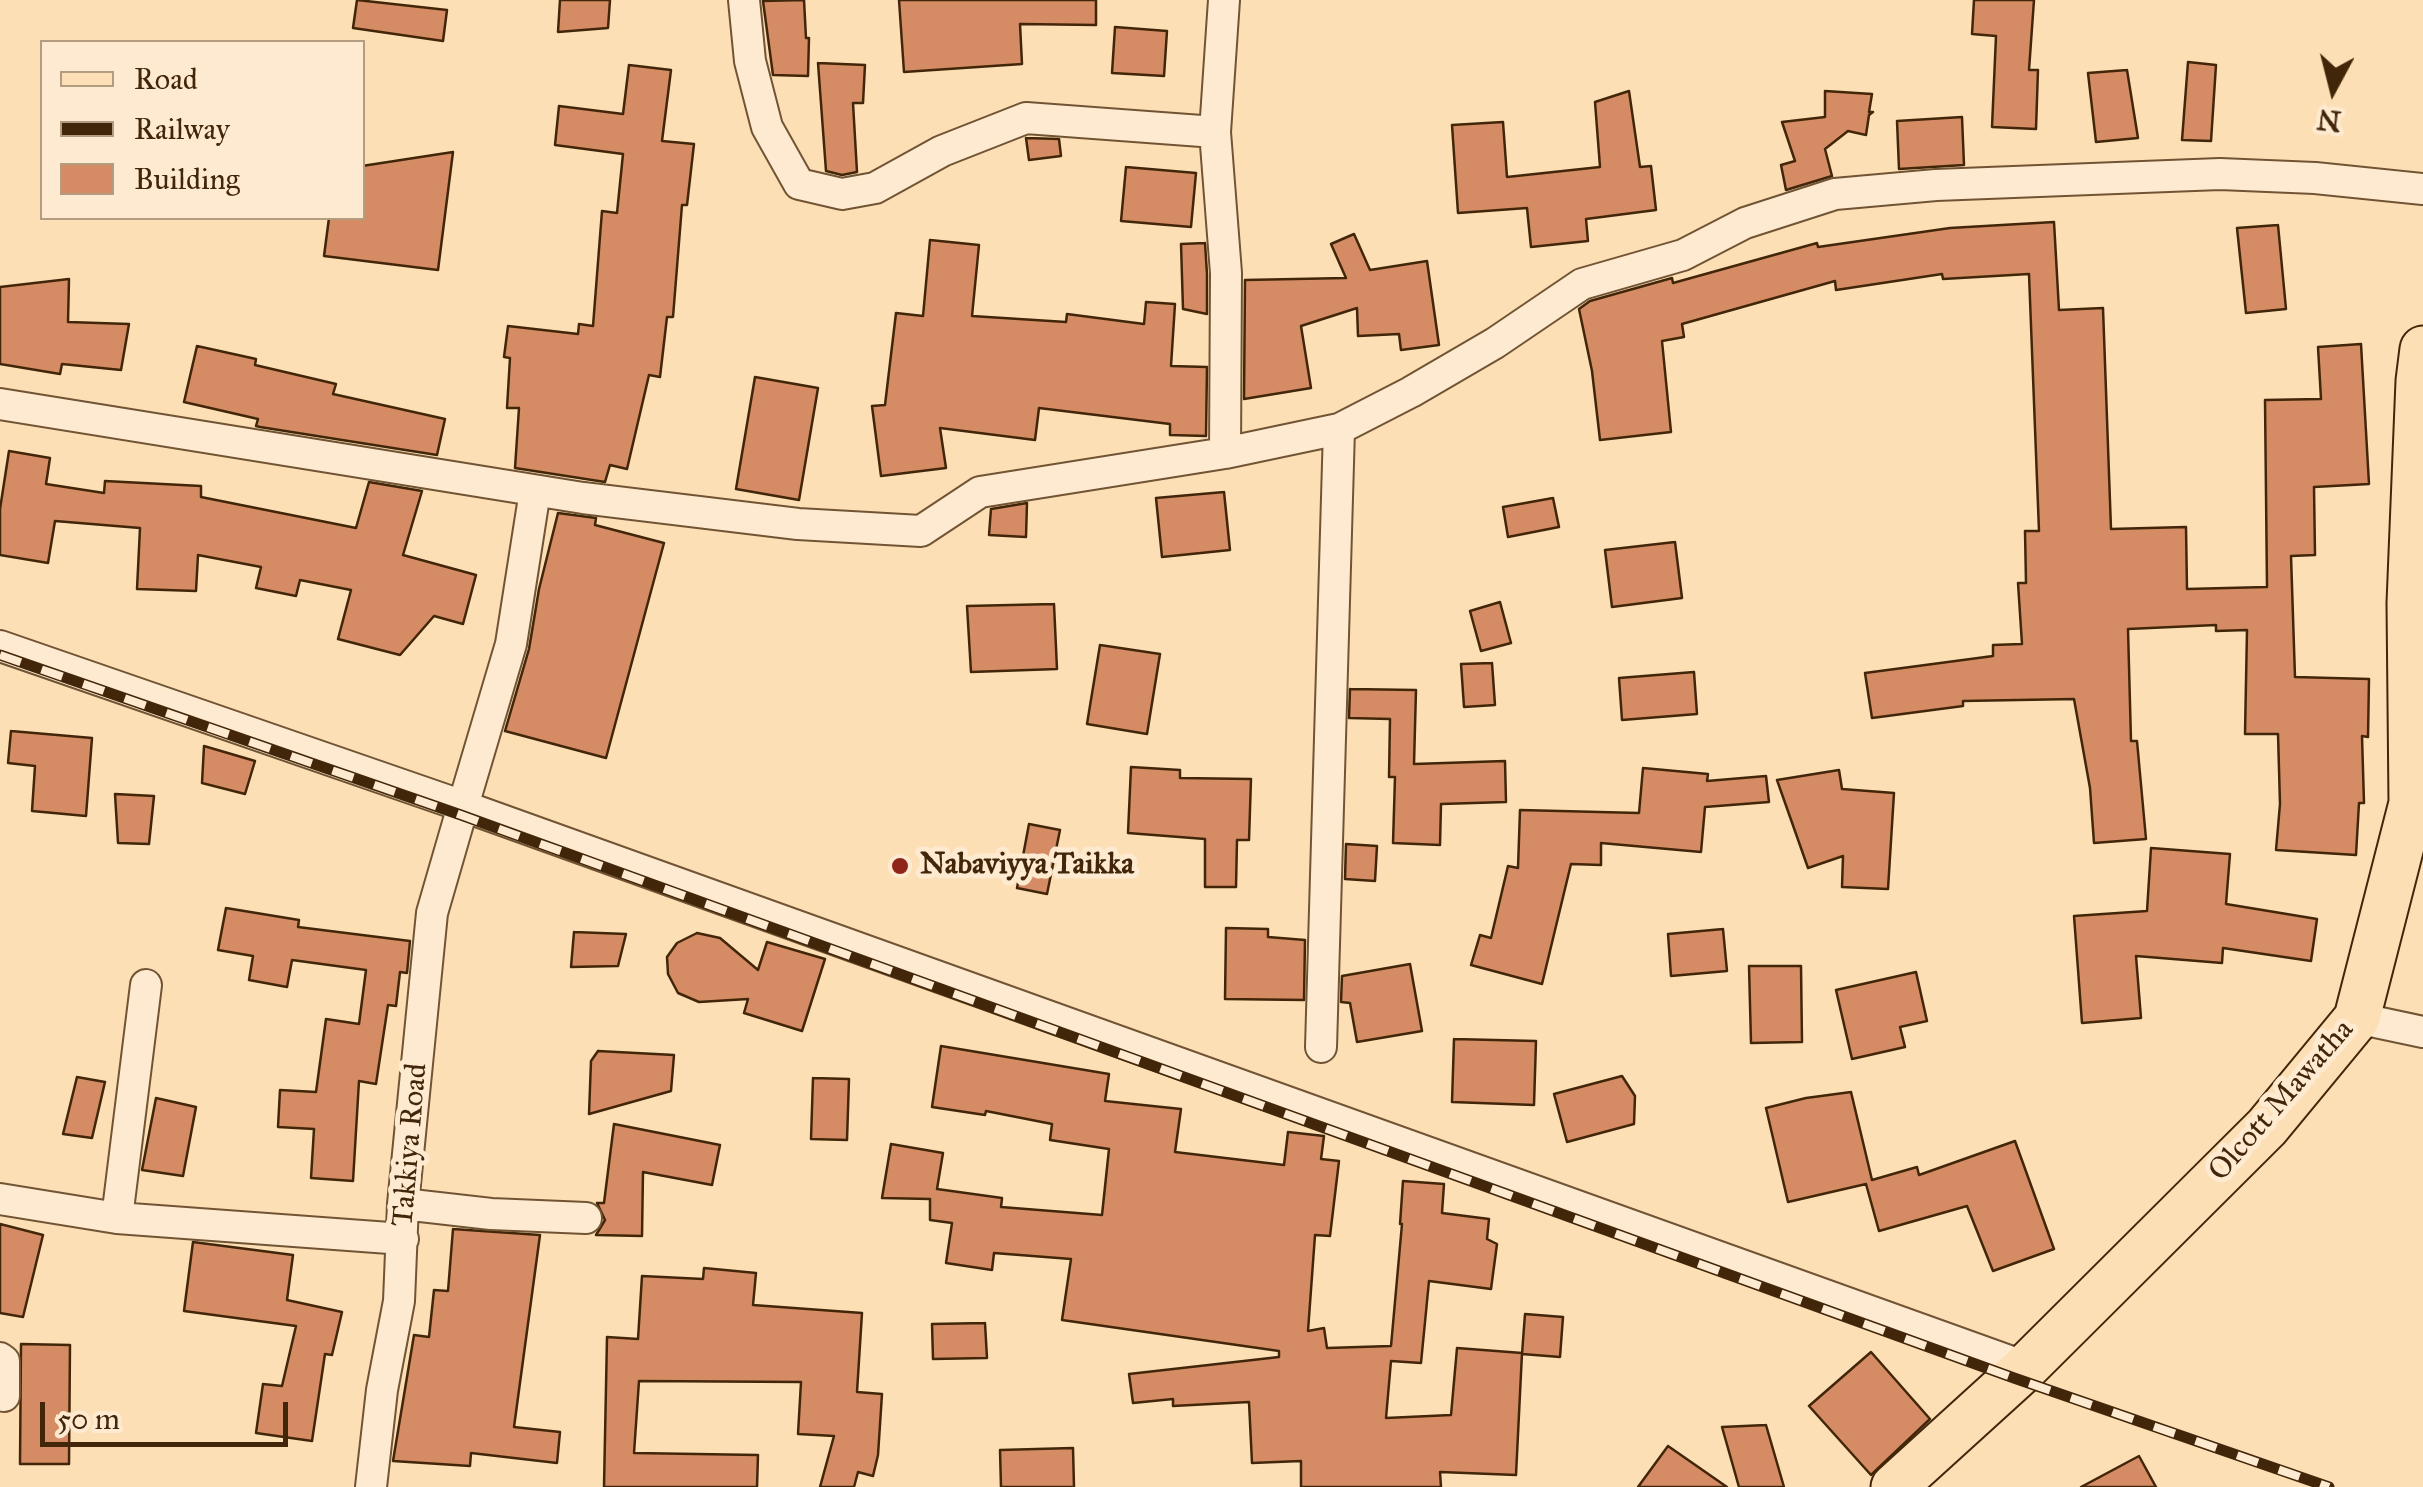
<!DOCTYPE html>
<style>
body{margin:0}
#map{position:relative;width:2423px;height:1487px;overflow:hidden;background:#fddfb6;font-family:"IM FELL Great Primer",serif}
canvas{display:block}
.legend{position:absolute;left:40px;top:40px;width:325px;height:180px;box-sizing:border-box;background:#feead0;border:2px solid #b39c80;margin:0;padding:12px 18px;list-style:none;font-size:30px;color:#422609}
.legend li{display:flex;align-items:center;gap:20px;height:50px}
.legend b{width:50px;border:2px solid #b39c80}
.north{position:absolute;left:2283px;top:40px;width:100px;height:100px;-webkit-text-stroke:8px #feead0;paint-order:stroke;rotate:187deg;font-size:28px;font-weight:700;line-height:40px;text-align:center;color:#422609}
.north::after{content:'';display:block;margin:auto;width:35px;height:45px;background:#422609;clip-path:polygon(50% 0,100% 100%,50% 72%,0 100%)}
.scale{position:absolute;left:40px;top:1402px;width:248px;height:45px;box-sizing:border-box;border:5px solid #422609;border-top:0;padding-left:12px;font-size:30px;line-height:35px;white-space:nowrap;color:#422609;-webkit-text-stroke:8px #feead0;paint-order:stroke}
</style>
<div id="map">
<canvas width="2423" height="1487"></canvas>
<ul class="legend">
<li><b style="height:12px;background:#fddfb6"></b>Road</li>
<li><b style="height:12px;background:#422609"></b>Railway</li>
<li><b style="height:28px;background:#d58c64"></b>Building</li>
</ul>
<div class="north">N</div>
<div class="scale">50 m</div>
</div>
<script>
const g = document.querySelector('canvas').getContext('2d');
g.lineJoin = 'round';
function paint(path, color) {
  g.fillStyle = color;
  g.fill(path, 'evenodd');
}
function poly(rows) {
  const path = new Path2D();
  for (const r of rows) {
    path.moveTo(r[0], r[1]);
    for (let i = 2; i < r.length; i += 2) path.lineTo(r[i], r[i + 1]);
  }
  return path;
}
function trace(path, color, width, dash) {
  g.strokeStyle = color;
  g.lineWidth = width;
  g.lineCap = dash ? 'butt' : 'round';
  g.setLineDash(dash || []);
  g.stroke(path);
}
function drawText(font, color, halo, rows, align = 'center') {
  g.font = font + ' "IM FELL Great Primer",serif';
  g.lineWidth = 10;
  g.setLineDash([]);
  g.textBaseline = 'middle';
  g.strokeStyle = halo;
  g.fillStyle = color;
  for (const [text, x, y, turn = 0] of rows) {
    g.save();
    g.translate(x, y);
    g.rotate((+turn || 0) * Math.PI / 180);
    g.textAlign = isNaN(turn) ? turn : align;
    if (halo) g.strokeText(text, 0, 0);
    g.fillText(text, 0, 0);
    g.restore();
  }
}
const building = poly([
 [357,0,447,10,443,41,353,28,357,0],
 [560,0,610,0,608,28,558,32,560,0],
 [804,0,806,38,809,38,808,76,773,75,763,1,804,0],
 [899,0,1096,0,1096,25,1020,24,1022,64,904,72,899,0],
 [1974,0,2034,0,2029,70,2038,70,2036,129,1992,127,1996,36,1972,34,1974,0],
 [1115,27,1167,31,1164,76,1112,73,1115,27],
 [2188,62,2216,65,2211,141,2182,140,2188,62],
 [818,63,865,65,863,103,853,103,857,172,842,175,826,171,818,63],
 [629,65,671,70,662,141,694,144,687,205,682,205,673,317,667,317,660,377,649,375,627,469,610,465,605,482,515,468,519,408,507,408,510,358,504,357,508,326,578,334,579,324,593,326,602,211,617,213,623,154,555,145,559,106,623,114,629,65],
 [2127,70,2138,138,2096,142,2088,73,2127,70],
 [1629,91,1640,167,1651,166,1656,210,1586,219,1588,241,1531,247,1527,208,1458,213,1452,125,1503,122,1507,177,1600,167,1595,102,1629,91],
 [1825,91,1872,94,1869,112,1873,112,1869,115,1866,135,1848,131,1825,149,1832,176,1786,190,1781,165,1795,161,1782,122,1825,117,1825,91],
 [1962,117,1964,165,1899,169,1897,121,1962,117],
 [1026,138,1059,139,1061,156,1029,160,1026,138],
 [453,152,438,270,324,256,329,218,362,218,362,166,453,152],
 [1126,167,1196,173,1191,227,1121,221,1126,167],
 [2054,222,2059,310,2103,308,2111,529,2186,527,2187,589,2267,587,2265,400,2321,399,2318,347,2361,344,2369,484,2314,487,2315,555,2291,556,2295,677,2369,679,2368,737,2362,736,2364,803,2359,803,2356,855,2276,850,2280,804,2278,734,2245,734,2247,630,2216,631,2216,625,2128,629,2131,741,2137,741,2146,839,2094,843,2090,788,2074,699,1963,701,1963,706,1872,718,1865,673,1993,656,1993,645,2022,644,2018,583,2026,583,2025,531,2039,531,2029,274,1943,279,1942,274,1836,290,1835,281,1682,324,1684,337,1662,341,1671,432,1600,440,1592,371,1579,309,1590,301,1672,278,1673,283,1817,243,1818,247,1950,228,2054,222],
 [2278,225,2286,309,2246,313,2237,228,2278,225],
 [1354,234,1370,270,1427,261,1439,345,1401,350,1399,334,1358,336,1357,308,1301,326,1311,388,1244,399,1245,280,1346,278,1331,244,1354,234],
 [930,240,979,245,972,316,1066,322,1067,314,1144,324,1146,302,1175,304,1171,366,1207,367,1206,436,1170,435,1170,424,1039,408,1035,440,940,428,946,468,881,476,872,406,885,405,896,313,923,316,930,240],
 [1205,243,1207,274,1207,314,1183,309,1181,244,1205,243],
 [69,279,68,322,129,324,121,370,62,364,60,374,0,364,0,287,69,279],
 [197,346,256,359,255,365,336,384,333,394,445,419,437,455,260,427,256,426,258,419,184,402,197,346],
 [755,377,818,388,799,500,736,489,755,377],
 [9,451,50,458,46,484,104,493,105,481,201,486,201,497,356,528,369,482,422,491,403,555,476,575,463,624,434,616,400,655,338,639,351,590,300,580,296,596,256,588,261,567,198,555,196,591,137,589,140,528,55,521,48,563,0,555,0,509,9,451],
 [1224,492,1230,550,1162,557,1156,498,1224,492],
 [1553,498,1559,527,1508,537,1503,507,1553,498],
 [1027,503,1026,537,989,535,991,509,1027,503],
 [558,513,596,518,595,525,664,543,606,758,505,731,529,649,539,589,558,513],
 [1675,542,1682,598,1612,607,1605,550,1675,542],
 [1500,602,1511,643,1481,651,1470,611,1500,602],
 [1054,604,1057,669,971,672,967,606,1054,604],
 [1100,645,1160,654,1147,734,1087,724,1100,645],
 [1492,663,1495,705,1464,707,1461,664,1492,663],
 [1694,672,1697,714,1622,720,1619,678,1694,672],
 [1350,689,1416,690,1414,764,1505,761,1506,802,1441,804,1440,845,1393,843,1395,777,1389,777,1390,719,1349,718,1350,689],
 [11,731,92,738,86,816,32,811,35,766,8,763,11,731],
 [204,746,255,761,245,794,202,783,204,746],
 [1131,767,1180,770,1180,778,1251,779,1249,840,1237,840,1236,887,1205,887,1205,839,1128,833,1131,767],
 [1643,768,1708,774,1707,781,1766,776,1769,802,1705,807,1701,852,1601,843,1601,865,1571,864,1542,984,1471,965,1480,935,1491,938,1508,866,1518,868,1520,810,1639,813,1643,768],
 [1839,770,1842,789,1894,793,1888,889,1842,887,1843,856,1808,868,1777,780,1839,770],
 [115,794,154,796,149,844,118,843,115,794],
 [1029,824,1060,830,1047,894,1017,888,1029,824],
 [1346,844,1377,846,1375,881,1345,879,1346,844],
 [2151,848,2230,854,2226,904,2317,919,2311,961,2223,948,2222,963,2136,956,2141,1018,2082,1023,2074,916,2147,911,2151,848],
 [226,908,299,920,298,927,410,941,407,973,400,972,396,1006,388,1005,376,1084,359,1081,353,1181,311,1178,314,1129,278,1127,280,1090,316,1092,326,1019,359,1024,366,970,292,960,287,987,249,980,253,956,218,950,226,908],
 [1226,928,1268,929,1268,937,1305,940,1304,1000,1225,999,1226,928],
 [1723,929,1727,971,1671,976,1668,934,1723,929],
 [574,932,626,934,618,966,571,967,574,932],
 [697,933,720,938,758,970,767,942,825,959,802,1031,744,1013,748,999,699,1002,678,993,668,974,667,957,677,943,697,933],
 [1410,964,1422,1031,1357,1042,1350,1003,1341,1002,1342,976,1410,964],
 [1749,966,1801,966,1802,1042,1751,1043,1749,966],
 [1916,972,1927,1021,1900,1027,1905,1047,1852,1059,1836,990,1916,972],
 [1454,1039,1536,1041,1534,1105,1452,1102,1454,1039],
 [941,1046,1109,1074,1105,1101,1181,1109,1175,1152,1284,1165,1288,1132,1324,1136,1321,1159,1339,1161,1330,1236,1315,1235,1308,1331,1324,1328,1327,1348,1391,1346,1402,1224,1400,1224,1403,1181,1444,1184,1442,1213,1489,1219,1487,1239,1497,1244,1491,1289,1429,1281,1421,1363,1391,1361,1386,1418,1451,1415,1457,1348,1522,1353,1516,1475,1440,1472,1441,1487,1301,1487,1301,1461,1252,1463,1249,1402,1173,1406,1173,1399,1133,1403,1129,1374,1279,1357,1279,1351,1062,1320,1071,1259,994,1253,992,1270,946,1263,952,1223,930,1220,930,1199,882,1198,891,1144,943,1153,937,1189,1002,1198,1001,1207,1102,1215,1109,1149,1050,1140,1052,1124,986,1111,985,1115,932,1107,941,1046],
 [598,1051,674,1055,671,1091,589,1114,591,1061,598,1051],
 [1622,1076,1635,1096,1634,1124,1567,1142,1554,1094,1622,1076],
 [77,1077,105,1082,92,1138,63,1134,77,1077],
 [813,1078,849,1079,847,1140,811,1139,813,1078],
 [1851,1092,1872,1180,1917,1167,1919,1175,2015,1141,2054,1249,1993,1271,1967,1206,1879,1231,1866,1184,1788,1202,1766,1108,1806,1098,1851,1092],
 [156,1098,196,1107,183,1176,142,1170,156,1098],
 [614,1124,720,1145,712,1185,643,1172,642,1236,596,1235,605,1220,597,1203,604,1203,614,1124],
 [0,1224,43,1235,23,1317,0,1313,0,1224],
 [453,1229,540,1235,514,1427,560,1432,557,1463,471,1453,470,1466,393,1461,414,1335,429,1337,434,1290,448,1291,453,1229],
 [193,1242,293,1255,287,1300,342,1312,332,1355,325,1354,312,1441,256,1433,263,1384,282,1386,296,1326,184,1311,193,1242],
 [704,1268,756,1273,753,1305,862,1313,857,1392,882,1394,878,1455,873,1476,858,1472,854,1487,820,1487,834,1436,798,1434,801,1382,639,1381,634,1453,758,1455,757,1487,604,1487,607,1337,638,1339,642,1276,703,1279,704,1268],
 [1525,1314,1563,1317,1560,1357,1522,1354,1525,1314],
 [985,1323,987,1358,933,1359,932,1324,985,1323],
 [21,1344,70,1345,69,1464,20,1464,21,1344],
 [1871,1352,1930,1419,1871,1475,1809,1406,1871,1352],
 [1766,1425,1784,1487,1739,1487,1722,1427,1766,1425],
 [1668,1446,1727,1487,1638,1487,1668,1446],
 [1073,1448,1074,1487,1001,1487,1000,1450,1073,1448],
 [2139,1456,2156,1487,2081,1487,2139,1456]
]);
const minor = poly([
 [744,0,750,61,767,127,799,184,842,194,875,188,942,151,1026,118,1215,132],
 [1224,0,1215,132,1226,273,1225,453],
 [0,404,583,498,798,524,921,531,980,492,1225,453,1339,429,1411,392,1495,343,1582,284,1683,255,1745,223,1835,194,1936,185,2220,174,2315,178,2423,189],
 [535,491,511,644,463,806,2026,1367],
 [0,646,463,806,432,913,403,1204,399,1301,382,1390,371,1487],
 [2357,1018,2423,1032],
 [1321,1047,1339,429],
 [0,1199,117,1218,403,1239],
 [403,1204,491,1214,586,1218],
 [117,1218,146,985],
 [0,1358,4,1361,4,1396]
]);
const primary = poly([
 [1894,1487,2026,1367,2267,1127,2357,1018,2412,803,2410,603,2419,381,2423,349]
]);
const rail = poly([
 [0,655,461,815,2014,1378,2329,1487]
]);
const markers = [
 [900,866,10,"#8f2418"]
];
const poiNames = [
 ["Nabaviyya Taikka",920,866]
];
const streetNames = [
 ["Olcott Mawatha",2282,1101,-49],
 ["Takkiya Road",411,1145,-85]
];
paint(building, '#d58c64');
trace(building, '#422609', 2.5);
trace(minor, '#715434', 34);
trace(primary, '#422609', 49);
trace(minor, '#feead0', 30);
trace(primary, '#fddfb6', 45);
trace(rail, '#422609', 11);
trace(rail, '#feead0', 8, [22]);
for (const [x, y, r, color] of markers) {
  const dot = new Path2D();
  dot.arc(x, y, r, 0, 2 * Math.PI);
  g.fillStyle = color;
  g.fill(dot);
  trace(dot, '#feead0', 4);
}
drawText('bold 30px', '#422609', '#feead0', poiNames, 'left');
drawText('30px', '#422609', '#feead0', streetNames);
</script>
